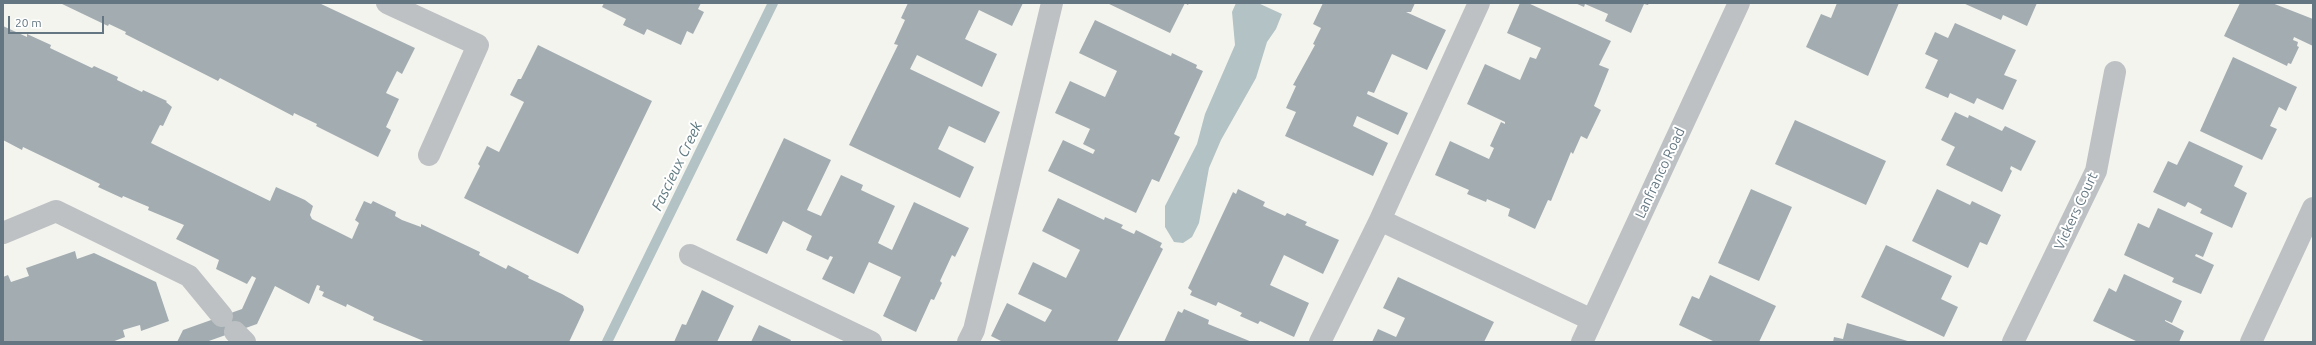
<!DOCTYPE html>
<style>
body{margin:0}
#map{position:relative;width:2316px;height:345px;overflow:hidden;background:#f4f4ef;font-family:Ubuntu,sans-serif}
canvas{display:block}
.frame{position:absolute;inset:0;border:4px solid #637681;pointer-events:none}
.scale{position:absolute;left:8px;top:16px;width:96px;height:18px;box-sizing:border-box;border:2px solid #637681;border-top:0;padding-left:5px;font-size:12px;line-height:14px;white-space:nowrap;color:#637681;-webkit-text-stroke:3px #fff;paint-order:stroke}
</style>
<div id="map">
<canvas width="2316" height="345"></canvas>
<div class="frame"></div>
<div class="scale">20 m</div>
</div>
<script>
const g = document.querySelector('canvas').getContext('2d');
g.lineJoin = 'round';
function paint(path, color) {
  g.fillStyle = color;
  g.fill(path, 'evenodd');
}
function poly(rows) {
  const path = new Path2D();
  for (const r of rows) {
    path.moveTo(r[0], r[1]);
    for (let i = 2; i < r.length; i += 2) path.lineTo(r[i], r[i + 1]);
  }
  return path;
}
function trace(path, color, width, dash) {
  g.strokeStyle = color;
  g.lineWidth = width;
  g.lineCap = dash ? 'butt' : 'round';
  g.setLineDash(dash || []);
  g.stroke(path);
}
function drawText(font, color, halo, rows, align = 'center') {
  g.font = font + ' Ubuntu,sans-serif';
  g.lineWidth = 4;
  g.setLineDash([]);
  g.textBaseline = 'middle';
  g.strokeStyle = halo;
  g.fillStyle = color;
  for (const [text, x, y, turn = 0] of rows) {
    g.save();
    g.translate(x, y);
    g.rotate((+turn || 0) * Math.PI / 180);
    g.textAlign = isNaN(turn) ? turn : align;
    if (halo) g.strokeText(text, 0, 0);
    g.fillText(text, 0, 0);
    g.restore();
  }
}
const water = poly([
 [1236,3,1258,3,1282,14,1276,29,1267,42,1256,78,1221,140,1209,168,1199,223,1192,237,1183,243,1174,242,1165,227,1165,206,1197,144,1205,114,1235,45,1232,12]
]);
const stream = poly([
 [607,342,773,3]
]);
const building = poly([
 [60,3,319,3,415,48,402,74,397,71,386,93,399,99,386,127,391,130,378,157,316,126,317,124,294,113,293,116,220,78,218,81,125,34,126,32,109,24,108,26],
 [604,3,701,3,698,9,704,12,693,34,687,31,681,45,647,29,644,35,623,25,626,19,602,7],
 [908,3,1023,3,1012,26,979,10,965,39,997,54,982,87,917,55,910,69,1000,112,985,143,949,126,938,149,974,167,960,198,849,145,898,45,894,44,905,20,901,18],
 [1107,3,1189,3,1188,5,1185,3,1170,33],
 [1323,3,1415,3,1411,12,1406,12,1446,30,1427,70,1392,54,1374,93,1368,91,1367,94,1408,113,1398,135,1357,116,1353,126,1388,143,1373,176,1285,136,1296,112,1286,108,1296,86,1293,85,1315,45,1313,44,1321,28,1313,24],
 [1520,3,1528,3,1611,41,1599,65,1609,69,1594,106,1601,110,1587,139,1581,136,1573,154,1571,152,1551,201,1548,200,1535,229,1508,216,1510,209,1487,199,1486,202,1467,194,1469,190,1435,175,1450,141,1489,159,1494,148,1490,146,1501,122,1505,124,1505,122,1467,104,1485,64,1520,80,1530,57,1536,59,1541,48,1507,33],
 [1575,3,1649,3,1648,5,1644,4,1631,33,1605,21,1608,14,1585,4,1584,7],
 [1837,3,1899,3,1868,76,1806,47,1821,14,1831,18],
 [1963,3,2037,3,2027,26,2003,15,2001,20],
 [2240,3,2272,3,2313,19,2313,46,2294,37,2293,40,2298,42,2297,46,2299,47,2291,64,2288,63,2287,66,2224,36],
 [1095,20,1171,56,1172,53,1197,65,1196,68,1203,71,1174,134,1180,137,1159,182,1152,179,1136,213,1048,171,1063,140,1093,154,1095,150,1083,144,1090,129,1055,113,1070,81,1105,97,1117,71,1079,53],
 [1955,23,2016,50,2004,75,2017,80,2003,110,1977,98,1974,104,1950,93,1948,98,1925,88,1938,60,1925,54,1935,32,1948,38],
 [3,26,27,37,27,34,51,45,50,48,92,68,94,66,118,77,117,80,142,92,143,90,167,101,166,102,172,107,163,126,160,125,151,143,270,201,276,187,305,200,313,206,310,215,312,219,352,239,359,223,355,220,364,201,371,204,373,201,396,212,395,216,402,220,421,227,421,224,480,252,479,255,506,269,508,265,529,276,528,278,562,294,583,306,584,310,569,342,426,342,373,320,374,317,347,304,346,307,322,296,324,292,319,290,320,286,317,285,309,304,275,286,257,324,206,342,177,342,183,330,242,309,256,278,252,276,247,284,216,269,219,260,176,239,184,225,148,210,149,207,123,196,122,198,98,187,100,184,23,147,22,150,3,140],
 [538,45,652,101,578,254,464,198,480,166,478,164,487,146,499,152,524,102,510,95,518,79,521,79],
 [2233,57,2297,87,2286,111,2279,107,2270,126,2277,129,2262,160,2200,131],
 [1955,112,1968,118,1969,115,2002,131,2005,126,2036,141,2021,171,2011,166,2010,169,2012,171,2002,192,1946,165,1955,147,1941,140],
 [1795,120,1886,161,1866,205,1775,164],
 [784,138,831,160,807,210,821,216,841,175,863,185,861,190,895,206,878,243,892,250,914,202,969,228,955,257,952,255,940,281,942,283,934,300,931,299,916,332,883,316,901,277,869,262,854,294,822,279,833,257,830,256,828,260,806,250,812,236,783,221,767,254,736,240],
 [2189,141,2243,166,2234,186,2247,193,2232,228,2200,213,2202,209,2188,202,2185,207,2153,192,2168,161,2177,165],
 [1238,189,1265,202,1263,206,1285,216,1287,213,1307,222,1305,225,1339,240,1323,274,1284,255,1270,285,1309,303,1294,337,1260,321,1258,324,1240,316,1242,313,1218,302,1216,306,1190,295,1192,291,1188,288,1233,192,1236,194],
 [1751,189,1792,207,1759,281,1718,263],
 [1937,189,1970,205,1972,201,2001,215,1987,245,1980,242,1968,268,1912,241],
 [1058,198,1104,220,1105,217,1123,225,1121,228,1134,234,1136,230,1162,243,1160,247,1163,249,1117,342,1003,342,991,336,1007,303,1045,322,1052,310,1018,294,1033,262,1066,278,1080,250,1042,231],
 [2158,208,2213,233,2203,257,2196,254,2195,256,2214,265,2201,294,2172,282,2174,278,2124,255,2138,223,2149,228],
 [1886,245,1952,276,1941,299,1958,307,1944,337,1861,297],
 [75,251,77,259,94,253,156,282,169,321,141,331,140,325,123,330,125,337,112,342,3,342,3,277,8,275,11,282,29,276,26,268],
 [2124,274,2182,301,2172,323,2165,320,2165,321,2184,331,2179,342,2138,342,2093,321,2109,288,2116,292],
 [1710,275,1776,306,1759,342,1715,342,1679,325,1692,296,1699,299],
 [1398,277,1494,322,1484,342,1372,342,1378,329,1396,337,1405,318,1383,308],
 [702,290,734,306,717,342,674,342,682,324,686,325],
 [1184,309,1209,320,1208,324,1252,342,1164,342,1178,311,1182,313],
 [1847,323,1911,342,1833,342,1834,337,1843,339],
 [759,325,791,340,790,342,751,342]
]);
const minor = poly([
 [387,3,478,45,429,155],
 [1380,220,1592,320],
 [3,233,56,211,189,276,222,316],
 [690,255,871,342],
 [235,332,245,342],
 [968,342,974,330,1052,3],
 [1320,342,1380,220,1479,3],
 [1582,342,1739,3],
 [2013,342,2096,171,2115,72],
 [2251,342,2313,208]
]);
const streetNames = [
 ["Lanfranco Road",1660,173,-65],
 ["Vickers Court",2076,211,-65]
];
const waterNames = [
 ["Fascieux Creek",677,166,-64]
];
paint(water, '#b3c2c4');
trace(stream, '#b3c2c4', 10);
paint(building, '#a3adb1');
trace(minor, '#bdc1c4', 22);
drawText('14px', '#637681', '#fff', streetNames);
drawText('italic 15px', '#5e787f', '#fff', waterNames);
</script>
